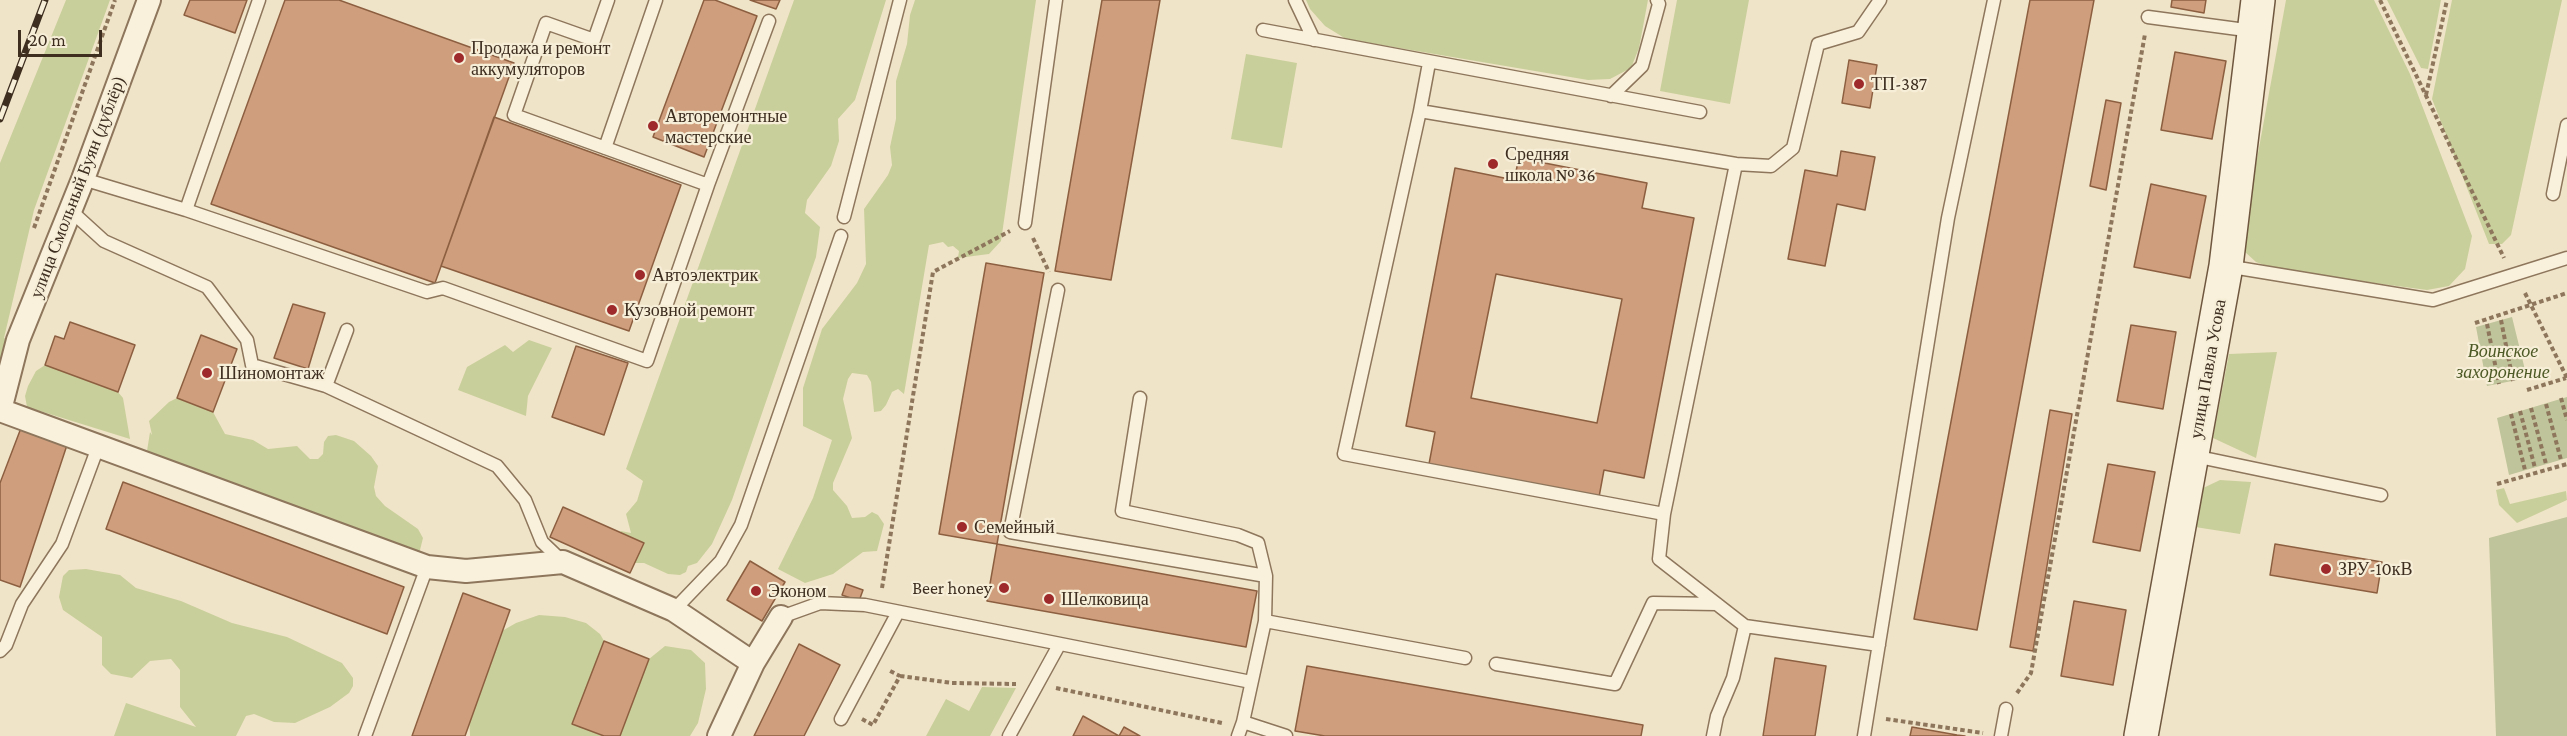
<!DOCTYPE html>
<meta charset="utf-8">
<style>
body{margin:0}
#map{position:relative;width:2567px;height:736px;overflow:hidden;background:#f0e4c8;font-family:"Crimson Pro",serif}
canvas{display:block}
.scale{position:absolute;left:18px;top:30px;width:84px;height:27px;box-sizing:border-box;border:3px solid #3d2e20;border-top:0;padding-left:8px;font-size:18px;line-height:21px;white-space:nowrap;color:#3d2e20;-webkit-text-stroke:4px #f7eed8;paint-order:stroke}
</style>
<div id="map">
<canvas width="2567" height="736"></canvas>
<div class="scale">20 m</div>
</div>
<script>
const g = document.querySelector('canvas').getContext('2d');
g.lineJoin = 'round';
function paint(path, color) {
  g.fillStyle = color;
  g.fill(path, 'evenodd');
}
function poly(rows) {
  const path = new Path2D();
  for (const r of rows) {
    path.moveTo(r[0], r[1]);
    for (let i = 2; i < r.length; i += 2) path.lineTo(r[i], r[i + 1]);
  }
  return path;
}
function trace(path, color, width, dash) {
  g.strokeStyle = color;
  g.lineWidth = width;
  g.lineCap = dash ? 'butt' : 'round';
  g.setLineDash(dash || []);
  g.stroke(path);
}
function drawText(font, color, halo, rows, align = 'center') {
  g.font = font + ' "Crimson Pro",serif';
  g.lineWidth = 4.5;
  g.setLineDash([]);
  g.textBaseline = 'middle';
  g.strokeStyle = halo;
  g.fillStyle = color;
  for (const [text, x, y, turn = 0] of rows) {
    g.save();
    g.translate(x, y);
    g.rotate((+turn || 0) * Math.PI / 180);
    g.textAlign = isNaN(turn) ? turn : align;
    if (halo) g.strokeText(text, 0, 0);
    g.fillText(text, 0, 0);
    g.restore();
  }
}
const green = poly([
 [66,0,110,0,34,210,4,338,14,342,0,377,0,163],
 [794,0,886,0,855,100,838,119,839,141,831,166,807,200,805,213,820,227,816,257,732,500,712,544,697,563,688,566,686,572,680,575,668,574,644,563,633,563,618,537,621,531,631,533,626,514,637,501,643,481,626,469],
 [915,0,1036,0,1001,241,989,254,958,258,959,251,953,246,948,247,943,242,929,245,904,394,898,389,892,392,886,405,881,411,874,412,871,382,867,375,852,373,848,379,843,399,852,438,833,483,833,490,847,506,852,518,865,517,872,512,878,515,884,524,877,551,863,552,833,574,805,583,778,569,813,498,832,440,803,426,803,388,822,329,857,283,866,264,864,209,888,175,892,165,890,147,896,119,896,81,907,44,910,15],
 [1306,0,1648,0,1639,48,1631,68,1610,79,1588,80,1346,39,1325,26,1310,9],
 [1677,0,1749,0,1730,104,1660,91],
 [2286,0,2374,0,2410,74,2472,236,2465,269,2449,286,2427,290,2277,270,2256,262,2245,252,2244,230],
 [2387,0,2441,0,2428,69,2421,68],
 [2452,0,2562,0,2511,235,2502,244,2489,244,2432,99],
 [1246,54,1297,63,1282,148,1231,139],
 [529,340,552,348,528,396,526,416,458,390,467,367,505,345,513,352],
 [2277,352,2256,458,2213,438,2229,354],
 [45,365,118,392,123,398,130,439,27,407,25,396,28,386,36,371],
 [177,398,213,412,225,434,253,440,268,449,297,446,310,459,318,459,323,454,324,442,328,436,336,435,354,441,371,456,378,466,374,487,376,496,385,506,418,529,423,538,420,550,418,553,152,459,147,451,150,432,152,435,149,421,169,402],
 [2220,480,2251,482,2240,534,2195,527,2199,490],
 [2504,488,2510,504,2566,491,2567,500,2517,523,2499,505,2496,490],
 [86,569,120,575,136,588,181,601,232,623,287,637,342,663,353,678,353,686,349,693,330,707,295,723,274,722,254,714,246,716,236,736,114,736,126,703,196,727,180,707,180,670,171,659,150,661,132,678,111,674,102,665,102,637,63,610,59,597,63,576,69,570],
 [539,615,565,617,586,623,600,634,604,641,572,724,604,736,470,736,469,715,502,631,516,623],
 [665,646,691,650,705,663,706,689,698,723,690,736,620,736,649,659],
 [982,687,1016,688,990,736,926,736,946,699,969,711]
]);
const cemetery = poly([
 [2512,317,2527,378,2487,386,2476,327],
 [2567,397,2567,458,2509,475,2497,418],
 [2567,517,2567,736,2496,736,2489,538]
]);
const building = poly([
 [190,0,247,0,235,33,184,15,190,0],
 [285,0,339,0,514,63,435,283,211,204,285,0],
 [704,0,715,0,757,16,704,157,653,137,704,0],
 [750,0,780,0,776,9,750,0],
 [1102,0,1160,0,1111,280,1055,271,1102,0],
 [2030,0,2094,0,1977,630,1914,619,2030,0],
 [2172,0,2206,0,2204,13,2171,7,2172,0],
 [2175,52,2226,61,2212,139,2161,130,2175,52],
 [1849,60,1877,65,1870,108,1842,103,1849,60],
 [2106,100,2121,103,2106,190,2090,186,2106,100],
 [494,117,681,185,629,331,441,266,494,117],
 [1841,151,1875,157,1865,210,1837,204,1825,266,1788,259,1805,170,1837,176,1841,151],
 [1519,158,1647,183,1642,208,1694,218,1644,478,1604,470,1599,497,1429,464,1435,432,1406,426,1455,168,1514,180,1519,158],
 [1496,274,1622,299,1597,423,1471,398,1496,274],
 [2151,184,2206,196,2190,278,2134,267,2151,184],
 [986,263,1044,273,997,544,939,534,986,263],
 [293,304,325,313,308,369,274,358,293,304],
 [70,322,135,345,118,392,45,365,55,336,64,339,70,322],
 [2131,325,2176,332,2163,409,2117,401,2131,325],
 [201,335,237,349,213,412,177,398,201,335],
 [576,346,628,363,604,435,552,417,576,346],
 [2050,410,2072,414,2033,651,2010,647,2050,410],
 [21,428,67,445,20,587,0,580,0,483,21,428],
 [2108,464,2155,472,2140,551,2093,542,2108,464],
 [123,482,404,587,387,634,106,529,123,482],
 [563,507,644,543,630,573,550,537,563,507],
 [997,544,1257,591,1246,647,987,601,997,544],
 [2275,544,2382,562,2377,593,2270,575,2275,544],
 [750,561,785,582,762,621,727,600,750,561],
 [846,584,863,590,859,601,842,595,846,584],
 [463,593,510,610,465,736,412,736,463,593],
 [2074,601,2126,610,2113,685,2061,676,2074,601],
 [604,641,649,659,620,736,604,736,572,724,604,641],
 [799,644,840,665,804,736,754,736,799,644],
 [1775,658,1826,666,1815,736,1763,736,1775,658],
 [1307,666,1643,725,1641,736,1325,736,1295,731,1307,666],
 [1083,716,1119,736,1124,727,1140,736,1073,736,1083,716],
 [1912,727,1957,735,1965,736,1910,736,1912,727]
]);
const path = poly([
 [2380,0,2504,258],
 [2426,95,2447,0],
 [34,228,115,0],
 [1033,238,1049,272],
 [2525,293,2567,378],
 [2501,320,2513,381],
 [2475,323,2567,293],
 [2487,324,2499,384],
 [2527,390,2566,378],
 [2561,398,2567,420],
 [2546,404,2561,460],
 [2531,408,2546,464],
 [2520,411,2535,468],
 [2511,414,2525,470],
 [2497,484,2567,464],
 [882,588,933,272,1010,231],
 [900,676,952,683,1016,684],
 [1056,688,1222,723],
 [2017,693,2031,673,2145,34],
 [862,719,873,725,900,676,888,670],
 [1886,719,1983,733]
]);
const lane = poly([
 [608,0,594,40,546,23,514,115,708,185,769,21],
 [1295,0,1314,40],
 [2148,17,2253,31],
 [1263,30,1700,112],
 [1611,96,1642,66,1659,4,1657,0],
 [1420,111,1429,63],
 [605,148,656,0],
 [1736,164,1664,514,1344,454,1420,111,1736,164,1771,166,1793,148,1818,44,1858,32,1880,0],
 [83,179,186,210,427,292,443,288,647,361,708,185],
 [2553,194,2567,125],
 [70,210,104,241,207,287,247,340,252,365,326,386,497,466,525,500,542,542,563,562],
 [186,210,259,0],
 [844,217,900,0],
 [1025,223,1056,0],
 [2226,266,2433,300,2567,258],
 [1058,290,1010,532,1266,576,1265,621,1243,722,1286,736],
 [326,386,347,330],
 [1140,398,1122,511,1238,535,1258,543,1266,576],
 [2194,456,2381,495],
 [1664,514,1659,559,1745,626,1733,678,1717,716,1713,736],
 [674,610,721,561,741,525,841,236],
 [781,617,820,603,865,605,1251,682],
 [1265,621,1465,658],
 [1745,626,1879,645],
 [0,651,6,645,22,604,62,544,98,447],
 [1496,664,1615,684,1653,603,1717,604],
 [841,719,897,614],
 [365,736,427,567],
 [1009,736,1059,645],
 [1238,736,1243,722],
 [1864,736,1948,218,1994,0],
 [2001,736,2006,709]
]);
const street = poly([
 [0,410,427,567,466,571,563,562,674,610,753,663],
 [0,410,18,340,83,179,149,0],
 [719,736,753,663,781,617]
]);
const secondary = poly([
 [2141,736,2226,266,2258,0]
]);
const rail = poly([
 [0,119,45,0]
]);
const markers = [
 [459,58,6,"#9e2a2b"],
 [1859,84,6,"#9e2a2b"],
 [653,126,6,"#9e2a2b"],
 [1493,164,6,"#9e2a2b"],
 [640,275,6,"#9e2a2b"],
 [612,310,6,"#9e2a2b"],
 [207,373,6,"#9e2a2b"],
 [962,527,6,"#9e2a2b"],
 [2326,569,6,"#9e2a2b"],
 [1004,588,6,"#9e2a2b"],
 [756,591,6,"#9e2a2b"],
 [1049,599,6,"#9e2a2b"]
];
const poiNames = [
 ["Продажа и ремонт",471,48],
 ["аккумуляторов",471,69],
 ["ТП-387",1871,84],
 ["Авторемонтные",665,116],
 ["мастерские",665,137],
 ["Средняя",1505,154],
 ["школа № 36",1505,175],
 ["Автоэлектрик",652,275],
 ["Кузовной ремонт",624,310],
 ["Шиномонтаж",219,373],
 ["Семейный",974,527],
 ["ЗРУ-10кВ",2338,569],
 ["Beer honey",992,588,"right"],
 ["Эконом",768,591],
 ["Шелковица",1061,599]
];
const streetNames = [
 ["улица Смольный Буян (дублёр)",78,187,-69],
 ["улица Павла Усова",2208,369,-80]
];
const parkNames = [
 ["Воинское",2503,351],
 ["захоронение",2503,372]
];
paint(green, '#c9cf9b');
paint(cemetery, '#bfc49a');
paint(building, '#cf9f7d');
trace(building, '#8d5f41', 1.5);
trace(lane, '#8d765c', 15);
trace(street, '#8d765c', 26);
trace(secondary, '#6f573f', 36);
trace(path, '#8d765c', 4, [4.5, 3]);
trace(lane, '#faf1dc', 12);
trace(street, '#faf1dc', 22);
trace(secondary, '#faf1dc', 33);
trace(rail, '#3d2e20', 7);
trace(rail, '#f7eed8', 4.5, [14]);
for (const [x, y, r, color] of markers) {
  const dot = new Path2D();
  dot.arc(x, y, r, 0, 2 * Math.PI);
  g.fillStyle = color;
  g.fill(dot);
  trace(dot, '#f7eed8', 2);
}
drawText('18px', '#3d2e20', '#f7eed8', poiNames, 'left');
drawText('18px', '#3d2e20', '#f7eed8', streetNames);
drawText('italic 18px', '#4d5a26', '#f7eed8', parkNames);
</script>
